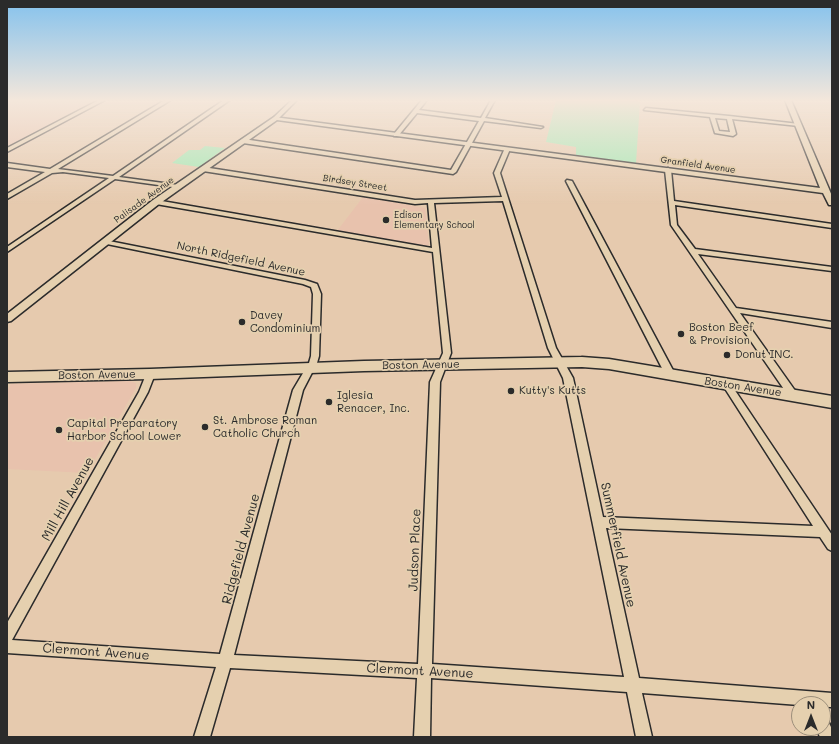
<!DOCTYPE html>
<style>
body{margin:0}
#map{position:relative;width:839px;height:744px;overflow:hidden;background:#e6caae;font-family:Mali,sans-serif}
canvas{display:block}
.frame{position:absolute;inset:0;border:8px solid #2b2b2b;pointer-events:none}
.north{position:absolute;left:791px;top:696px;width:40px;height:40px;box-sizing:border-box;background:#e5d0af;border:1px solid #9b8e7a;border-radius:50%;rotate:0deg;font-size:11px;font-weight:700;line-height:16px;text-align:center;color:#2b2b2b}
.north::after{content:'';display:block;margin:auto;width:14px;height:18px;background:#2b2b2b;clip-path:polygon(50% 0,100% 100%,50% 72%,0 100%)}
</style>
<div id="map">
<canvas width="839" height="744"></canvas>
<div class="frame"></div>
<div class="north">N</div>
</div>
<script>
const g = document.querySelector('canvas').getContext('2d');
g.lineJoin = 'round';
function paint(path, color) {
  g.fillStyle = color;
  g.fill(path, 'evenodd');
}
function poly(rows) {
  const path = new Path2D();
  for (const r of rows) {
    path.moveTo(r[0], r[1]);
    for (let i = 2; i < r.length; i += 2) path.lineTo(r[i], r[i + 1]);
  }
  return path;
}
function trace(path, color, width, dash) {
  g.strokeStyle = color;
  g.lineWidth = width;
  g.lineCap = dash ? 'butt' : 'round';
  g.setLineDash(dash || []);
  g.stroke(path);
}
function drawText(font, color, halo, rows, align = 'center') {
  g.font = font + ' Mali,sans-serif';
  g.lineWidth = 3.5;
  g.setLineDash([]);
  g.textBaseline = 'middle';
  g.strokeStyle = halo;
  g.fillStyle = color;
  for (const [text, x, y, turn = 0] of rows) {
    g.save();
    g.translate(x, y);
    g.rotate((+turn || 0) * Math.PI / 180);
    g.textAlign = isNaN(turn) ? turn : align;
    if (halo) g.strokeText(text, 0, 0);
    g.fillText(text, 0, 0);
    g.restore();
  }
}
const built = poly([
 [7,100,109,100,7,154],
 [363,197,425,208,429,245,422,246,337,231],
 [130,381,136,383,136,388,87,473,7,469,7,391,11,384]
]);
const green = poly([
 [556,100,636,100,640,102,636,163,576,155,576,147,546,142],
 [205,146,225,148,199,167,172,163,189,150,200,150]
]);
const minor = poly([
 [99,100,105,100,7,152,7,148,99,100],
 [165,100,171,100,58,169,113,176,224,100,230,100,119,177,178,185,181,187,180,188,115,179,7,252,7,247,109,178,63,172,52,173,7,199,7,194,45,172,7,167,7,163,50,169,165,100],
 [292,100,297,100,278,119,274,119,274,117,292,100],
 [422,100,427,100,419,110,481,118,491,100,495,100,485,118,543,127,541,128,484,121,456,172,453,174,243,143,240,141,243,139,451,170,479,121,417,113,398,136,394,136,394,134,422,100],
 [646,108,729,116,799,124,801,125,799,126,732,119,736,134,733,136,715,133,710,117,644,110,646,108],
 [715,118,727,119,730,132,719,131,715,118],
 [505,148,510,149,500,173,556,348,573,378,603,517,813,526,724,387,722,385,724,383,727,381,730,383,832,535,832,551,828,549,820,537,606,528,639,678,832,693,832,707,823,707,823,704,799,705,642,693,652,737,636,737,627,692,431,678,430,737,414,737,417,678,230,668,210,737,194,737,216,667,7,653,7,623,139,392,147,372,150,371,155,374,148,392,12,640,220,654,293,390,309,363,311,356,313,294,311,287,303,284,102,243,102,241,104,240,305,280,317,284,321,294,319,356,317,363,303,390,234,655,418,664,430,382,443,353,433,252,156,204,153,202,156,200,432,248,428,203,415,204,203,171,200,169,203,167,415,200,502,197,494,173,505,148],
 [503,201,548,348,563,378,624,677,432,664,440,382,451,353,434,203,503,201],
 [668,168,671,170,674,201,832,224,832,228,675,205,677,225,695,249,832,267,832,271,698,254,736,308,832,322,832,328,740,313,796,392,798,395,796,398,790,398,671,225,665,170,668,168],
 [567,180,572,181,675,374,673,376,667,376,665,374,566,181,567,180],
 [823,719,828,721,832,729,832,737,820,737,816,728,823,728,823,719]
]);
const tertiary = poly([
 [785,100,791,100,832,196,832,205,829,205,823,193,277,120,159,204,11,321,7,322,7,314,153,200,274,117,820,188,785,100]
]);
const primary = poly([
 [582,357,609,359,832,396,832,408,609,369,582,367,364,371,150,379,7,382,7,372,150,369,364,361,582,357]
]);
const markers = [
 [386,220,4,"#2b2b2b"],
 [242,322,4,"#2b2b2b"],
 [681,334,4,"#2b2b2b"],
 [727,355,4,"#2b2b2b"],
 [511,391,4,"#2b2b2b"],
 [329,402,4,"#2b2b2b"],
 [205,427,4,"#2b2b2b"],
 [59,430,4,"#2b2b2b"]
];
const farStreetnames = [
 ["Granfield Avenue",698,165,8],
 ["Birdsey Street",355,183,9],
 ["Palisade Avenue",144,200,-36]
];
const farPoinames = [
 ["Edison",394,215],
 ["Elementary School",394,225]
];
const streetNames = [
 ["North Ridgefield Avenue",241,259,12],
 ["Boston Avenue",421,365,-1],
 ["Boston Avenue",97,375,-1],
 ["Boston Avenue",743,387,9]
];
const poiNames = [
 ["Davey",250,316],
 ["Condominium",250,329],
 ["Boston Beef",689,328],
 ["& Provision",689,341],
 ["Donut INC.",735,355],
 ["Kutty's Kutts",519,391],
 ["Iglesia",337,396],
 ["Renacer, Inc.",337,409],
 ["St. Ambrose Roman",213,421],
 ["Catholic Church",213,434],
 ["Capital Preparatory",67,424],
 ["Harbor School Lower",67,437]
];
const nearStreetnames = [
 ["Mill Hill Avenue",68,499,-61],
 ["Summerfield Avenue",618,545,78],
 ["Ridgefield Avenue",241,549,-75],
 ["Judson Place",415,550,-88],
 ["Clermont Avenue",96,652,4],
 ["Clermont Avenue",420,671,3]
];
paint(built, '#e8c2ad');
paint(green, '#a4e9b5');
trace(minor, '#2b2b2b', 3);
trace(tertiary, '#2b2b2b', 3);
trace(primary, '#2b2b2b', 3);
paint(minor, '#e5d0af');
paint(tertiary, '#e5d0af');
paint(primary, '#e5d0af');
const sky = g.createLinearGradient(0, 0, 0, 205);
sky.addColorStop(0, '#85c2ed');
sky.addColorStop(0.49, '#f4e7db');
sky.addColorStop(1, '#f4e7db00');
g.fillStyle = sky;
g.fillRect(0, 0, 839, 205);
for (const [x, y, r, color] of markers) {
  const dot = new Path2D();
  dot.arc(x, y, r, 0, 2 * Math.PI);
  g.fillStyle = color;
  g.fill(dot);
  trace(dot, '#e5d0af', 1.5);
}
drawText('9px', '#2b2b2b', '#e5d0af', farStreetnames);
drawText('9px', '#2b2b2b', '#e5d0af', farPoinames, 'left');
drawText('11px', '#2b2b2b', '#e5d0af', streetNames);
drawText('11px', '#2b2b2b', '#e5d0af', poiNames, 'left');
drawText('13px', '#2b2b2b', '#e5d0af', nearStreetnames);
</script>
